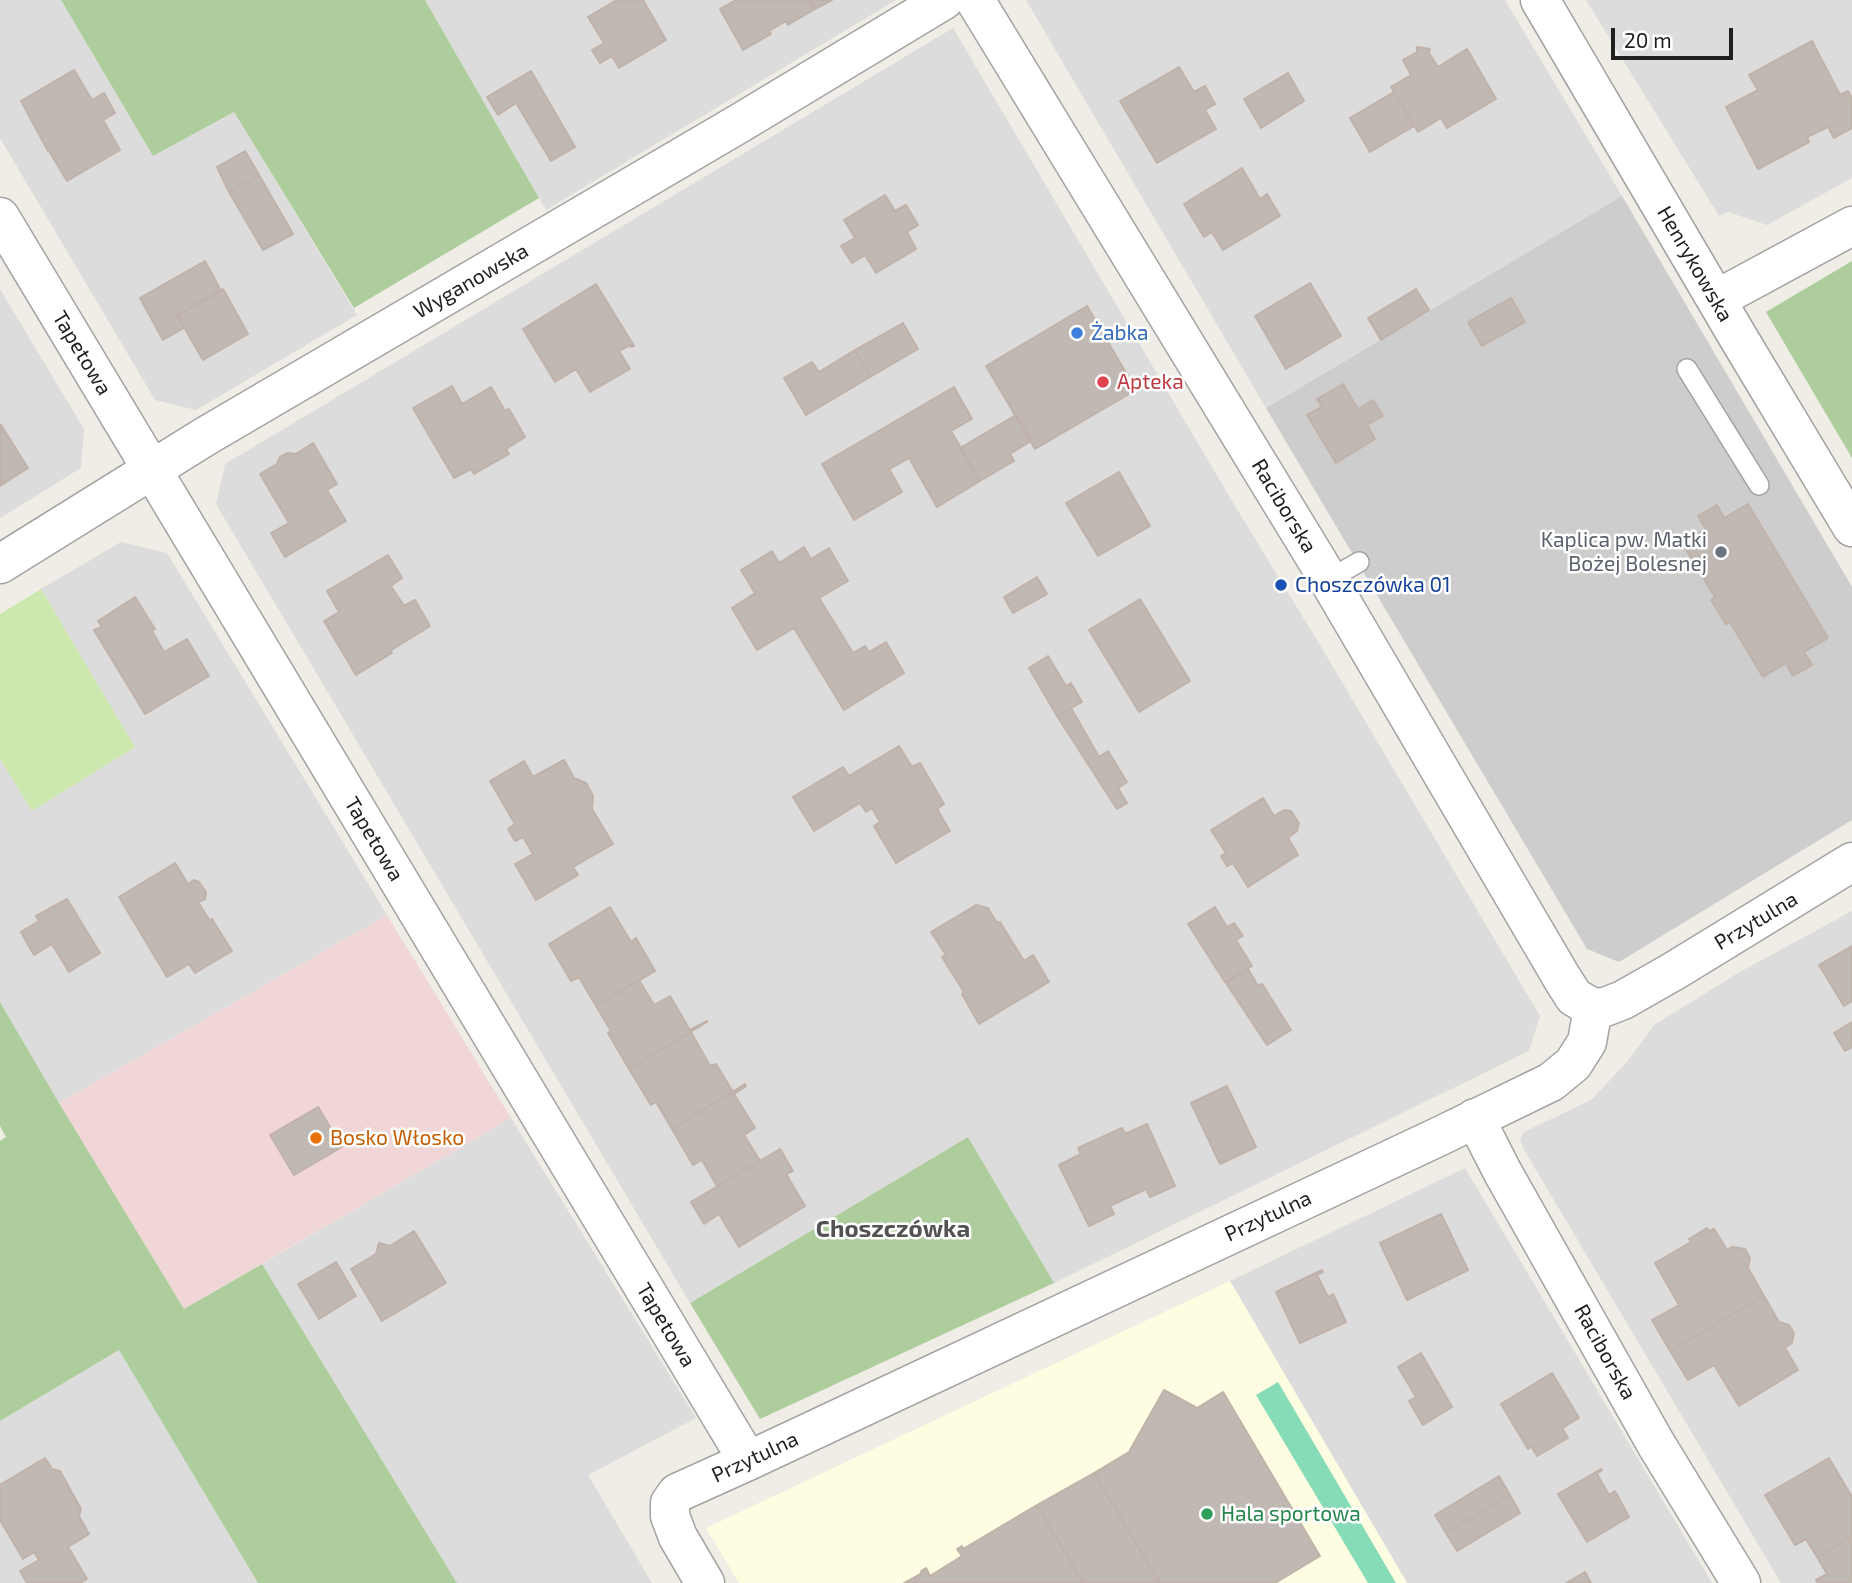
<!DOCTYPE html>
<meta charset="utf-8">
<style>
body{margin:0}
#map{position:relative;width:1852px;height:1583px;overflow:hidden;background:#f0ece6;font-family:"Exo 2",sans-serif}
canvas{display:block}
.scale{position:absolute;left:1611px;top:28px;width:122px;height:32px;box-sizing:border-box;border:4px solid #1f1f1f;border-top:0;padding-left:9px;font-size:21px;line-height:24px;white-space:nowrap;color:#1f1f1f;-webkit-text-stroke:5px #fff;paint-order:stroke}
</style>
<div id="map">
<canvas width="1852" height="1583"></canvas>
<div class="scale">20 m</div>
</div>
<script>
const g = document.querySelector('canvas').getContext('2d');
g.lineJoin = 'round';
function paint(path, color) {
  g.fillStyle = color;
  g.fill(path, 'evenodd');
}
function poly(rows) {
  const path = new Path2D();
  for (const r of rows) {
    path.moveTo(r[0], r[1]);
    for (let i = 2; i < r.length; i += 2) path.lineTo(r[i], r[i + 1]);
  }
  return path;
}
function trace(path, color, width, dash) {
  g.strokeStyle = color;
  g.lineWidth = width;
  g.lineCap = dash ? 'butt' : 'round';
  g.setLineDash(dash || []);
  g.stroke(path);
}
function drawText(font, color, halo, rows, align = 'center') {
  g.font = font + ' "Exo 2",sans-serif';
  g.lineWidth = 5;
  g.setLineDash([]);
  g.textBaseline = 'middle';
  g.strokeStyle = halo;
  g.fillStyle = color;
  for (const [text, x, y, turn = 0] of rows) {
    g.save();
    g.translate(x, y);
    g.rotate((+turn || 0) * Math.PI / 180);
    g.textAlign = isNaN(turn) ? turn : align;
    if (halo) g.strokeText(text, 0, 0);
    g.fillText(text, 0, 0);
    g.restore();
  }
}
const residential = poly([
 [0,0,61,0,153,156,234,112,357,315,196,410,155,400,0,138],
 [425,0,896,0,546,210],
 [1026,0,1505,0,1622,196,1266,408],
 [1586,0,1852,0,1852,178,1767,225,1728,212,1719,216],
 [953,28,1235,506,1320,645,1540,1016,1529,1051,1054,1283,968,1137,690,1303,216,504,225,464],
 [0,289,84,429,81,468,0,518],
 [121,542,167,553,387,915,59,1103,0,1002,0,759,32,811,135,747,41,589],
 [1852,911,1852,1583,1781,1583,1523,1148,1520,1139,1524,1132,1591,1100,1627,1062,1654,1025,1738,973],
 [511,1118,696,1418,588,1475,652,1583,457,1583,262,1264],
 [1465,1168,1712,1583,1407,1583,1230,1281],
 [119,1350,258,1583,0,1583,0,1421]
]);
const commercial = poly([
 [387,915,511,1118,184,1309,59,1103]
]);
const education = poly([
 [1230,1281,1407,1583,739,1583,706,1528]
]);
const religious = poly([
 [1622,196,1852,587,1852,820,1619,962,1587,949,1266,408]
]);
const grass = poly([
 [41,589,135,747,32,811,0,759,0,614]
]);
const forest = poly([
 [61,0,425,0,539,198,354,308,234,112,153,156],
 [1852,261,1852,458,1766,312],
 [0,1002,59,1103,184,1309,262,1264,457,1583,258,1583,119,1350,0,1421,0,1141,6,1137,0,1126],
 [968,1137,1054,1283,760,1419,690,1303]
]);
const pitch = poly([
 [1278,1382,1396,1583,1368,1583,1256,1395]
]);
const building = poly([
 [617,0,643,0,666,40,619,68,612,56,600,63,592,50,604,43,588,17,617,0],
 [736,0,810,0,815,9,788,25,786,21,769,31,771,34,743,50,720,9,736,0],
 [810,0,832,0,815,9,810,0],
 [1812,41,1840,95,1848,91,1852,98,1852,128,1834,138,1828,127,1807,137,1809,142,1758,169,1726,107,1758,90,1749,75,1812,41],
 [1417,47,1430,49,1429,53,1438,67,1467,49,1496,99,1447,128,1441,118,1418,132,1391,87,1411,75,1403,60,1417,52,1417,47],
 [1179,67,1194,92,1205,86,1215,104,1205,110,1216,129,1157,163,1120,101,1179,67],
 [74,70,92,100,104,93,115,113,103,120,120,150,67,181,49,151,48,151,21,101,74,70],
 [531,71,575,147,551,161,516,103,498,115,487,97,531,71],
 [1288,73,1304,101,1261,128,1244,99,1288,73],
 [1394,92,1414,126,1370,152,1350,118,1394,92],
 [245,151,259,175,229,192,217,167,245,151],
 [1242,168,1260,199,1267,194,1280,216,1223,250,1212,232,1204,237,1184,204,1242,168],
 [259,175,293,234,263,250,229,192,259,175],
 [885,195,895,211,906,205,918,225,907,232,916,249,876,273,865,255,852,263,841,246,855,238,844,220,885,195],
 [205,261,221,291,177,315,184,328,163,340,140,298,205,261],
 [1310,283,1341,336,1286,369,1255,316,1310,283],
 [596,284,634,346,631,347,630,345,619,351,630,369,590,392,576,369,555,382,523,329,596,284],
 [223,289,248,334,203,360,177,315,223,289],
 [1416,289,1429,310,1381,340,1368,318,1416,289],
 [1511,298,1525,322,1482,346,1468,322,1511,298],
 [1087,306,1136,390,1035,449,986,366,1087,306],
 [903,323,918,349,870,377,855,350,903,323],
 [855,350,870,377,806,415,784,378,812,362,819,372,855,350],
 [1343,384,1358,409,1373,400,1383,416,1367,425,1375,439,1336,463,1307,415,1322,407,1317,399,1343,384],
 [452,386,462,404,491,387,505,411,509,409,525,437,506,449,509,454,474,474,471,469,454,478,413,408,452,386],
 [954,387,972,419,951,431,980,481,937,507,909,458,889,469,902,492,854,520,822,464,954,387],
 [1016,415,1031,441,1010,454,1014,461,980,481,960,448,1016,415],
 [0,425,1,425,28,468,0,486,0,425],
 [313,443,337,484,327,490,346,521,285,557,271,533,289,523,260,474,277,464,280,457,288,453,296,454,313,443],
 [1119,472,1150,526,1098,556,1066,503,1119,472],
 [1748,504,1828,638,1804,652,1812,665,1793,676,1786,663,1763,677,1730,622,1726,624,1711,600,1715,597,1682,543,1706,529,1698,516,1717,505,1724,518,1748,504],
 [804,547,811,559,829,548,848,581,819,598,853,653,865,646,869,652,886,642,904,673,844,710,794,628,757,650,732,608,755,593,741,570,772,551,779,563,804,547],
 [388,555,402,578,391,586,404,606,415,600,430,626,390,651,392,653,356,675,324,621,339,612,327,591,388,555],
 [1037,577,1047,594,1013,613,1004,597,1037,577],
 [135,597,155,629,152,631,164,652,187,639,209,676,145,714,94,630,102,627,98,621,135,597],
 [1140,599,1190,681,1139,712,1089,630,1140,599],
 [1048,656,1066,686,1071,683,1082,702,1057,716,1029,668,1048,656],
 [1071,708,1099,757,1108,751,1127,782,1118,788,1127,803,1117,809,1057,716,1071,708],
 [899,746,912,767,920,763,944,804,937,809,950,831,896,863,874,826,880,822,872,808,866,812,860,803,814,831,793,797,843,767,849,776,899,746],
 [564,760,574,778,586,783,593,796,592,809,613,844,573,867,578,875,536,900,515,864,533,854,523,837,515,841,508,829,515,824,490,781,524,761,533,777,564,760],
 [1263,798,1274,816,1284,810,1291,811,1299,823,1297,831,1288,838,1298,855,1248,887,1233,863,1227,866,1221,856,1226,853,1211,830,1263,798],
 [175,863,188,884,194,880,199,882,206,892,205,899,198,902,210,921,212,919,232,951,195,973,189,964,167,977,119,897,175,863],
 [67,899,100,953,69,972,52,944,34,955,21,932,39,921,36,916,67,899],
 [976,905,988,908,997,923,1000,922,1024,961,1033,955,1049,982,979,1024,962,994,964,992,942,957,946,955,931,932,976,905],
 [610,907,631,942,636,938,655,971,596,1006,579,977,571,981,549,944,610,907],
 [1215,907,1227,927,1234,923,1243,936,1236,940,1252,966,1225,982,1188,924,1215,907],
 [1852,946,1852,1001,1844,1006,1819,965,1852,946],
 [1248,969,1258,986,1262,984,1291,1030,1267,1045,1226,983,1248,969],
 [639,980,654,1005,670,996,690,1030,707,1021,707,1022,629,1069,608,1033,611,1031,596,1006,639,980],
 [1852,1022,1852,1047,1845,1051,1834,1033,1852,1022],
 [691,1032,710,1066,716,1064,733,1092,672,1129,656,1102,651,1105,629,1069,691,1032],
 [745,1084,746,1086,734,1094,755,1128,744,1135,760,1161,717,1186,702,1160,693,1165,672,1129,745,1084],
 [1227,1086,1256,1147,1220,1164,1191,1103,1227,1086],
 [318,1107,342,1147,294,1175,270,1135,318,1107],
 [1147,1124,1175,1186,1150,1197,1146,1189,1110,1206,1114,1214,1089,1226,1059,1165,1081,1154,1078,1148,1122,1128,1125,1134,1147,1124],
 [780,1149,793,1171,786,1174,805,1206,739,1247,719,1214,704,1224,691,1202,780,1149],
 [1441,1214,1468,1270,1407,1300,1380,1243,1441,1214],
 [1707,1228,1709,1231,1714,1229,1727,1250,1732,1247,1745,1249,1750,1258,1748,1268,1764,1296,1670,1351,1652,1320,1679,1305,1655,1263,1691,1242,1689,1239,1707,1228],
 [414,1231,446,1283,382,1321,351,1269,376,1254,379,1243,390,1246,414,1231],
 [336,1262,356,1296,319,1319,298,1284,336,1262],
 [1322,1270,1323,1272,1317,1275,1328,1297,1333,1294,1346,1322,1300,1343,1276,1292,1322,1270],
 [1764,1296,1779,1322,1789,1325,1794,1333,1792,1343,1785,1348,1798,1370,1739,1406,1714,1365,1688,1380,1670,1351,1764,1296],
 [1421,1353,1452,1407,1423,1425,1409,1401,1416,1397,1398,1367,1421,1353],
 [1552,1373,1579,1418,1562,1428,1568,1438,1537,1456,1531,1446,1528,1449,1501,1404,1552,1373],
 [1164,1390,1197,1408,1223,1392,1320,1556,1275,1583,1160,1583,1094,1473,1129,1452,1164,1390],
 [45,1458,52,1469,60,1471,81,1509,79,1516,89,1534,68,1547,87,1579,80,1583,27,1583,20,1571,39,1560,34,1552,23,1559,0,1520,0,1485,45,1458],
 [1829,1458,1852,1497,1852,1536,1817,1557,1806,1539,1795,1545,1765,1495,1829,1458],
 [1601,1469,1602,1470,1597,1474,1609,1495,1615,1491,1629,1517,1587,1542,1558,1494,1601,1469],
 [1094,1473,1160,1583,1083,1583,1037,1505,1094,1473],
 [1499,1476,1510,1495,1446,1533,1435,1515,1499,1476],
 [1510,1495,1520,1513,1457,1551,1446,1533,1510,1495],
 [1037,1505,1083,1583,904,1583,922,1573,921,1571,926,1568,930,1576,962,1556,957,1549,962,1546,963,1549,1037,1505],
 [1852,1536,1852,1583,1818,1583,1816,1580,1827,1574,1817,1557,1852,1536],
 [1585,1572,1591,1583,1566,1583,1585,1572]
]);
const service = poly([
 [1687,369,1759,485],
 [1328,580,1359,562]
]);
const minor = poly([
 [975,0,1318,562,1562,978,1574,997,1593,1008],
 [1540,0,1738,337,1852,527],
 [0,217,748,1461],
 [1717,299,1852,226],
 [0,564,206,436,740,123,944,0],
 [1593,1008,1605,1007,1623,1000,1674,971,1852,862],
 [1475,1118,1502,1171,1656,1444,1741,1583],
 [705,1583,678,1537,670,1516,670,1503,677,1493,748,1461,1438,1137,1551,1082,1573,1064,1587,1042,1593,1008]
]);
const markers = [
 [1077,333,7,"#3f7fe0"],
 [1103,382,7,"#e0444e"],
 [1721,552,7,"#6b7280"],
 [1281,585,7,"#1a4fb4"],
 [316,1138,7,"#e8710a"],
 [1207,1514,7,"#2e9e5b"]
];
const streetNames = [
 ["Henrykowska",1695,264,60],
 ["Wyganowska",471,281,-30],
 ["Tapetowa",82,353,59],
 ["Raciborska",1284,506,59],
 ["Tapetowa",374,839,59],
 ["Przytulna",1756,921,-31],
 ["Przytulna",1268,1216,-25],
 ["Tapetowa",666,1325,59],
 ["Raciborska",1605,1352,61],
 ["Przytulna",755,1457,-25]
];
const shopNames = [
 ["Żabka",1091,333]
];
const healthNames = [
 ["Apteka",1117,382]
];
const worshipNames = [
 ["Kaplica pw. Matki",1707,540],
 ["Bożej Bolesnej",1707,564]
];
const transitNames = [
 ["Choszczówka 01",1295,585]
];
const foodNames = [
 ["Bosko Włosko",330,1138]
];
const leisureNames = [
 ["Hala sportowa",1221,1514]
];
const quarterNames = [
 ["Choszczówka",893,1229]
];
paint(residential, '#dddcdc');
paint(commercial, '#f0d6d6');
paint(education, '#fefde1');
paint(religious, '#cdcdcd');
paint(grass, '#cde8ae');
paint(forest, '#adce9c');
paint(pitch, '#86dcb7');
paint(building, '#c0b8b2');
trace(building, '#c1b2a9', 2);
trace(service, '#a3a3a3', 22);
trace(minor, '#a3a3a3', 41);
trace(service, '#fff', 19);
trace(minor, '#fff', 38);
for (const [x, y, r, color] of markers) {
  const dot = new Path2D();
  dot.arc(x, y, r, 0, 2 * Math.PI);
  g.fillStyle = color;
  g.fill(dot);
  trace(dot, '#fff', 2.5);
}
drawText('21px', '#1f1f1f', '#fff', streetNames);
drawText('21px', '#366cbe', '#fff', shopNames, 'left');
drawText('21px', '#be3a42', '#fff', healthNames, 'left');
drawText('21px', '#5b616d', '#fff', worshipNames, 'right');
drawText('21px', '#164399', '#fff', transitNames, 'left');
drawText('21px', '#c56008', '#fff', foodNames, 'left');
drawText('21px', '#27864d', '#fff', leisureNames, 'left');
drawText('bold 24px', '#525252', '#fff', quarterNames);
</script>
